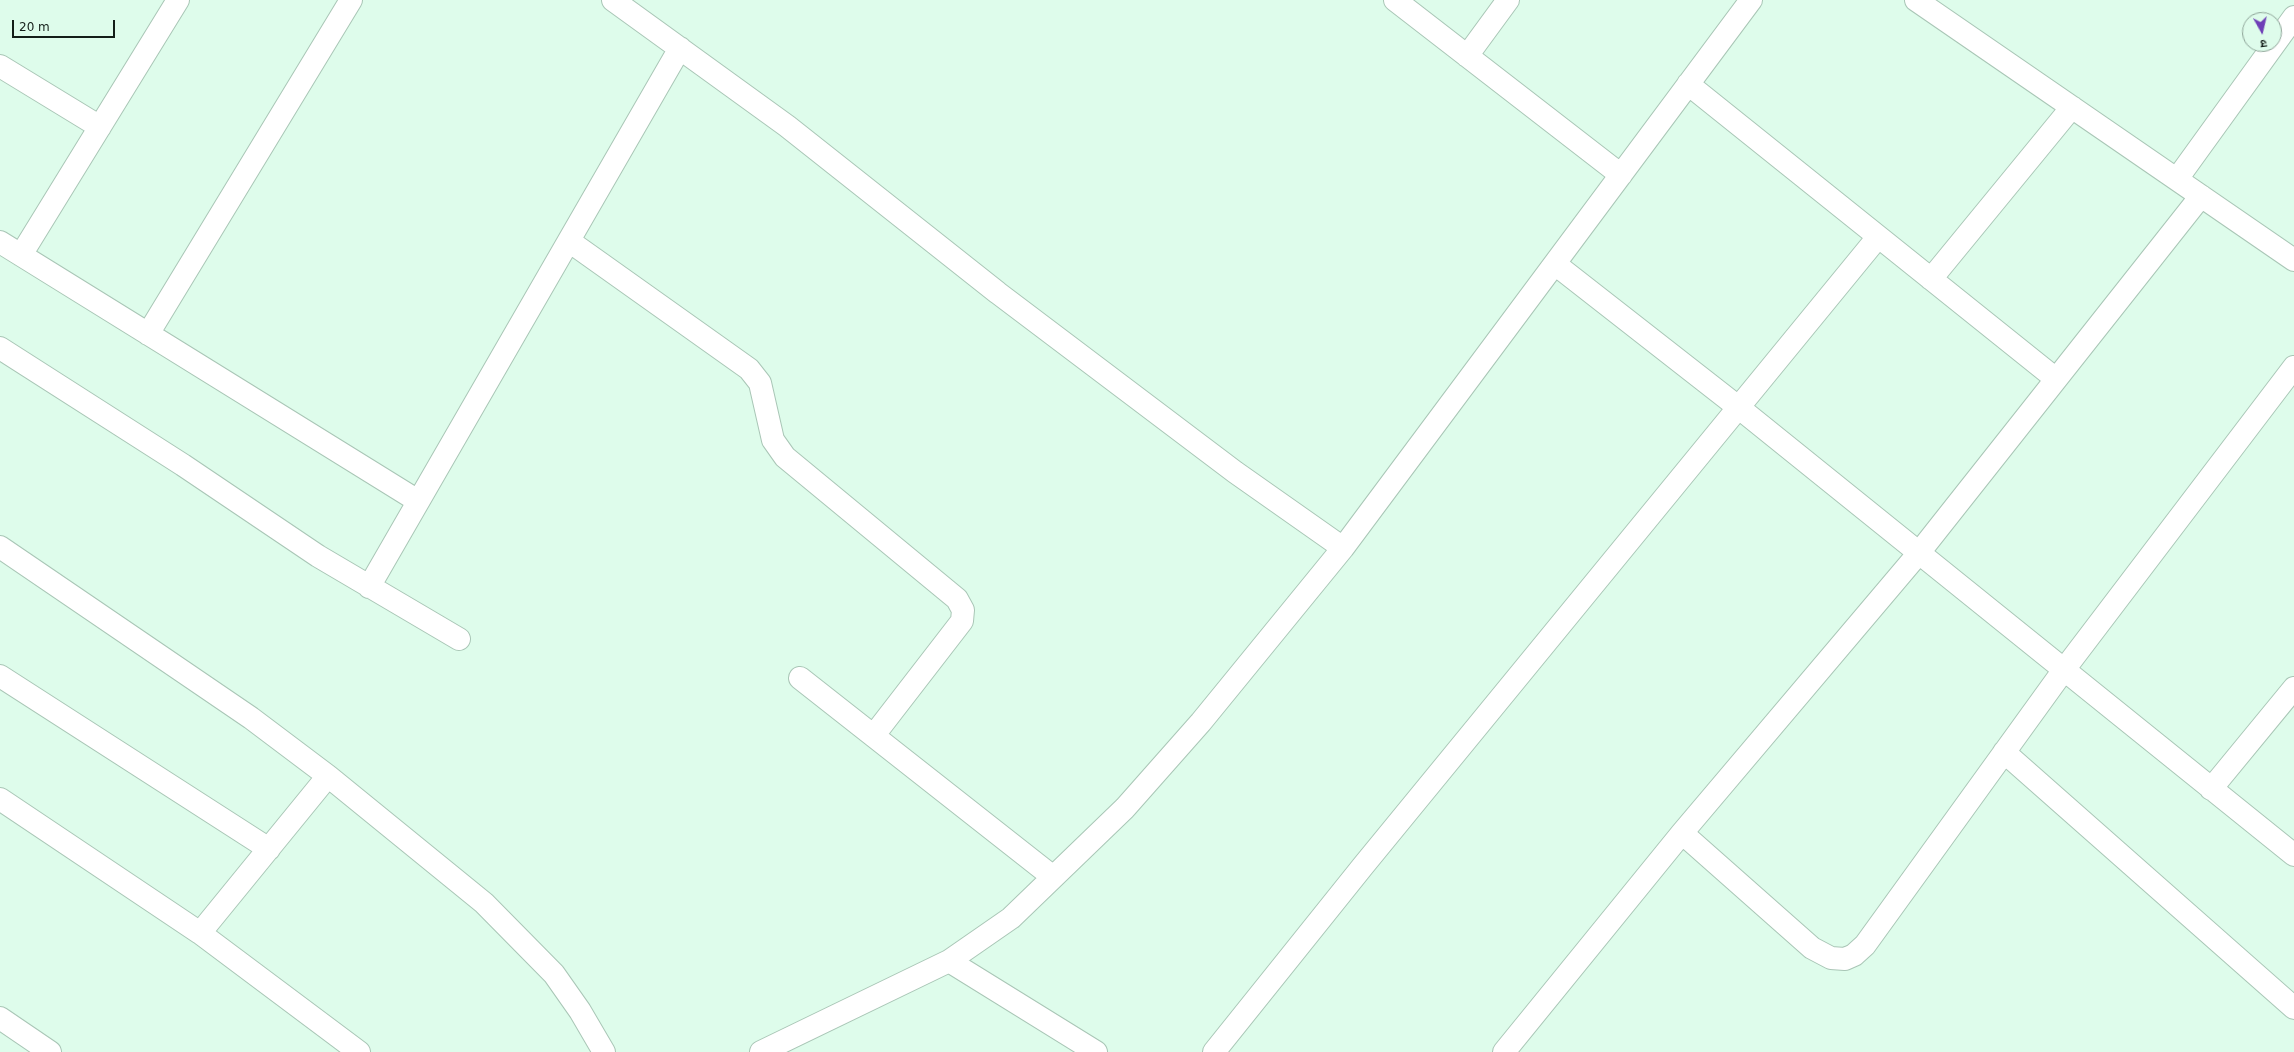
<!DOCTYPE html>
<meta charset="utf-8">
<style>
body{margin:0}
#map{position:relative;width:2294px;height:1052px;overflow:hidden;background:#defceb;font-family:"DejaVu Sans","Noto Sans Devanagari",sans-serif}
canvas{display:block}
.north{position:absolute;left:2242px;top:12px;width:40px;height:40px;box-sizing:border-box;background:#defceb;border:1px solid #8da397;border-radius:50%;rotate:172deg;font-size:11px;font-weight:700;line-height:16px;text-align:center;color:#131e18}
.north::after{content:'';display:block;margin:auto;width:14px;height:18px;background:#6e3fb7;clip-path:polygon(50% 0,100% 100%,50% 72%,0 100%)}
.scale{position:absolute;left:12px;top:20px;width:103px;height:18px;box-sizing:border-box;border:2px solid #131e18;border-top:0;padding-left:5px;font-size:12px;line-height:14px;white-space:nowrap;color:#131e18;-webkit-text-stroke:3px #defceb;paint-order:stroke}
</style>
<div id="map">
<canvas width="2294" height="1052"></canvas>
<div class="north">उ</div>
<div class="scale">20 m</div>
</div>
<script>
const g = document.querySelector('canvas').getContext('2d');
g.lineJoin = 'round';
function poly(rows) {
  const path = new Path2D();
  for (const r of rows) {
    path.moveTo(r[0], r[1]);
    for (let i = 2; i < r.length; i += 2) path.lineTo(r[i], r[i + 1]);
  }
  return path;
}
function trace(path, color, width, dash) {
  g.strokeStyle = color;
  g.lineWidth = width;
  g.lineCap = dash ? 'butt' : 'round';
  g.setLineDash(dash || []);
  g.stroke(path);
}
const minor = poly([
 [613,0,787,126,998,293,1235,472,1343,548],
 [1395,0,1621,175],
 [1916,0,2294,260],
 [1467,56,1508,0],
 [0,66,100,127],
 [1688,84,2056,379],
 [2177,179,2294,17],
 [569,241,749,369,760,383,773,440,785,457,957,599,963,610,962,621,874,735],
 [0,242,418,501],
 [21,255,178,0],
 [1555,264,1738,407,2294,855],
 [1931,279,2072,107],
 [148,334,351,0],
 [0,348,183,465,318,556,459,639],
 [0,547,251,718,328,776,484,903,554,974,580,1011,604,1052],
 [369,587,680,48],
 [0,676,269,849],
 [800,678,1053,877],
 [2004,752,2294,1008],
 [2211,789,2294,688],
 [0,799,200,933,359,1052],
 [1682,833,1812,948,1831,958,1845,959,1854,955,1865,945,2063,671,2294,367],
 [200,933,328,776],
 [949,961,1096,1052],
 [0,1018,50,1052],
 [761,1052,949,961,1011,918,1125,808,1201,722,1343,548,1751,0],
 [1214,1052,1363,866,1878,237],
 [1504,1052,1682,833,1918,554,2201,196]
]);
trace(minor, '#a9c6b6', 24);
trace(minor, '#fff', 22);
</script>
